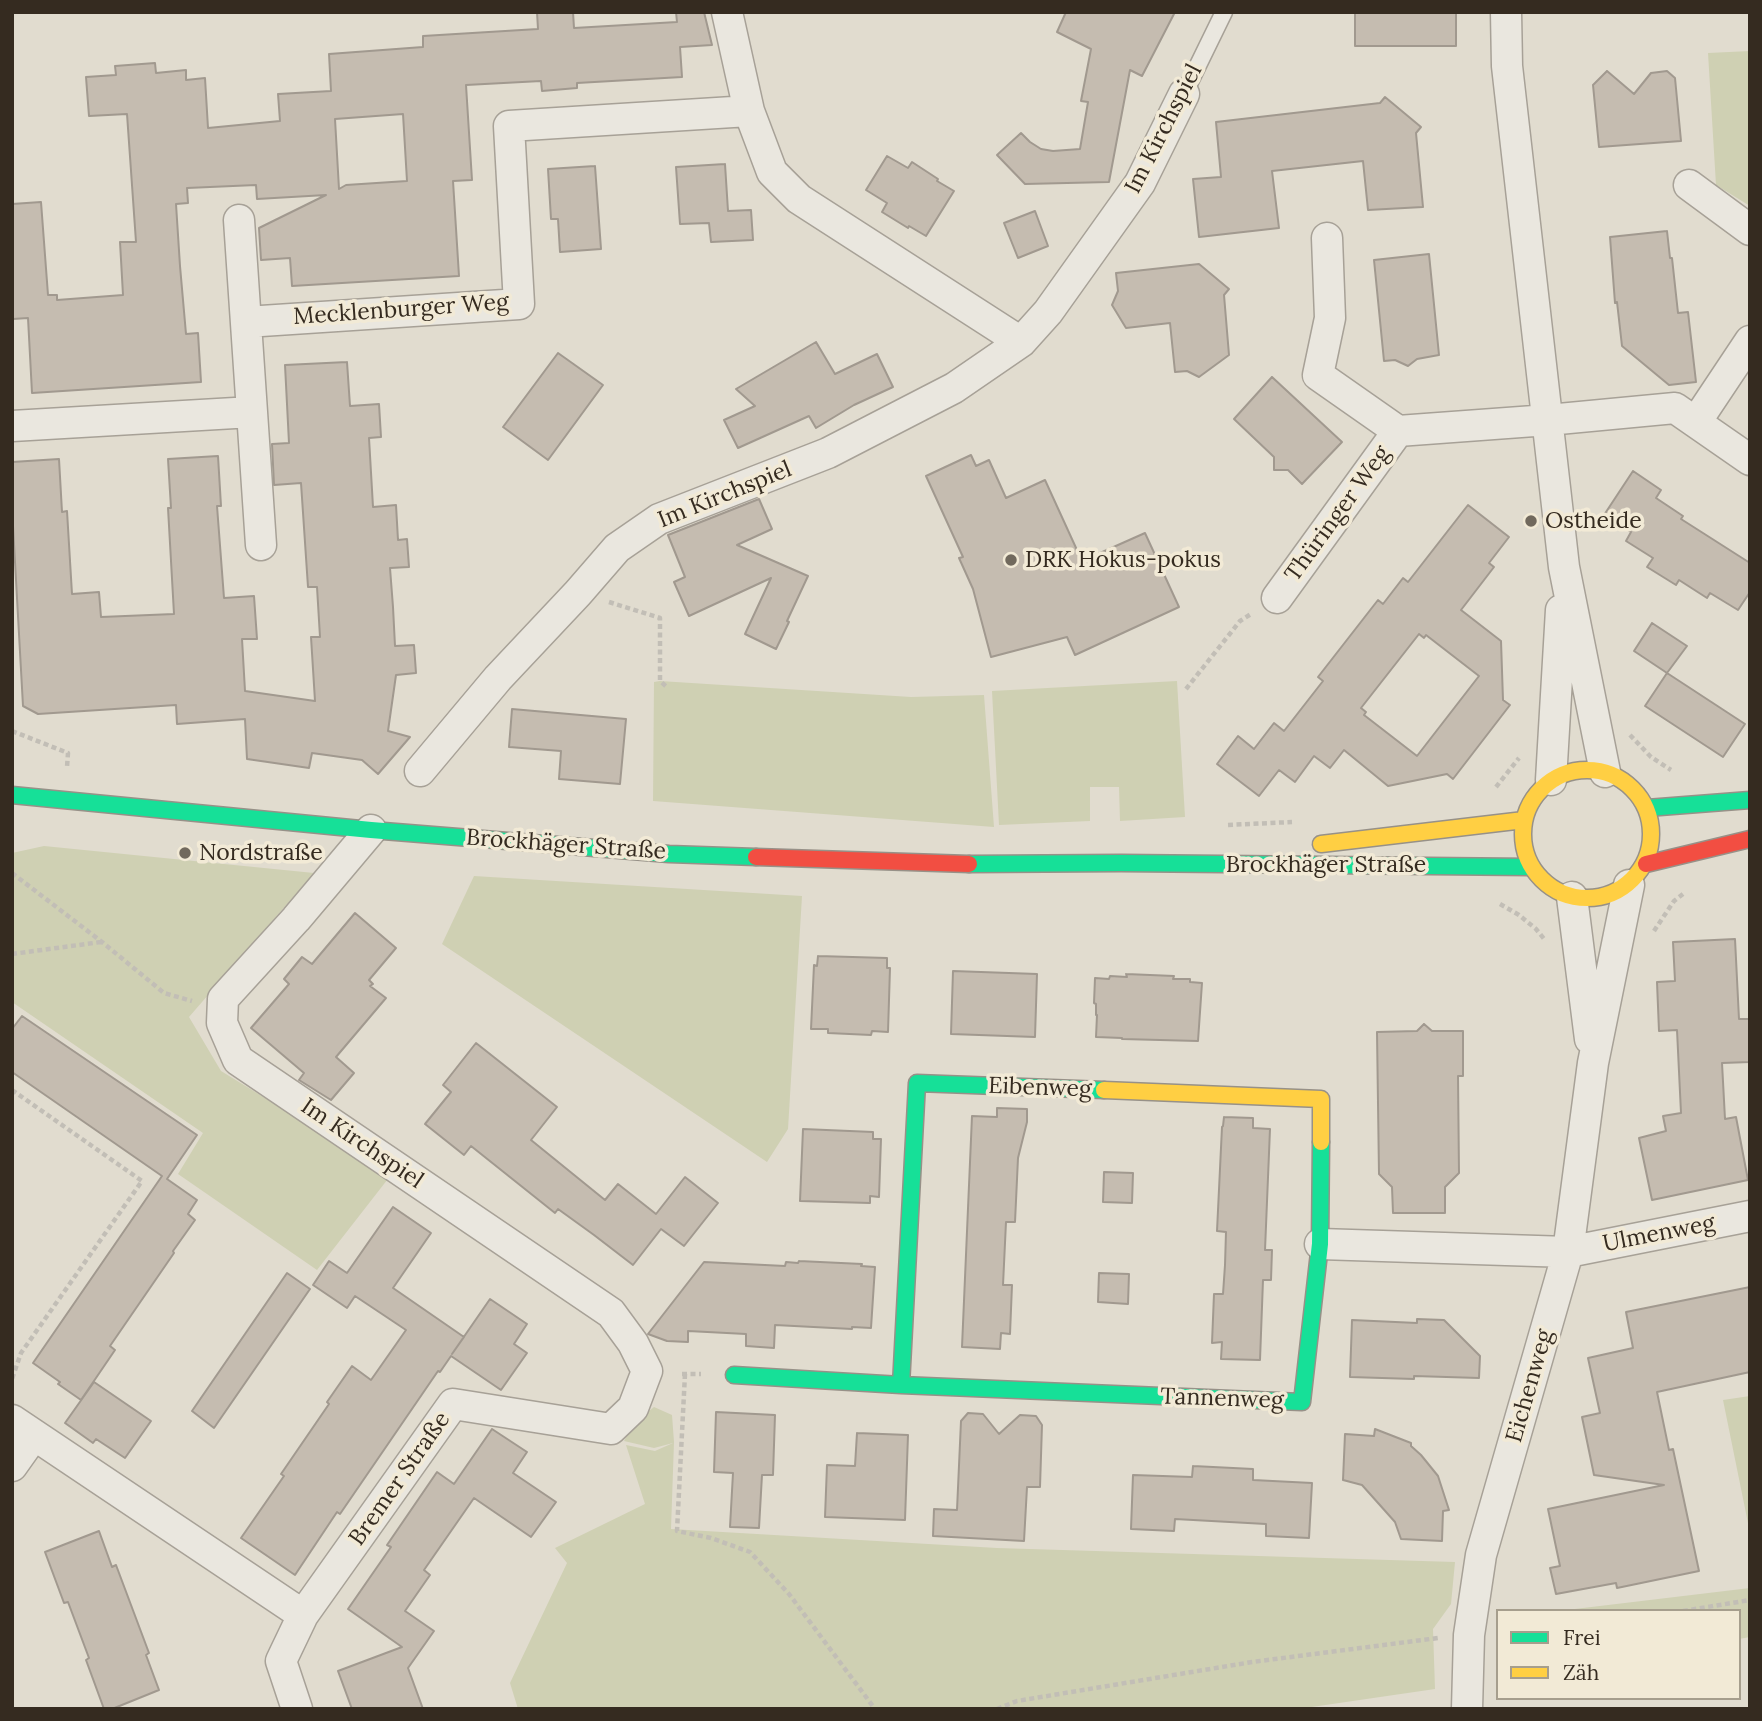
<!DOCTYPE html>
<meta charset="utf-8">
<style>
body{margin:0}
#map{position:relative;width:1762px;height:1721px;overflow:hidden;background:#e1dccf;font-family:Lora,serif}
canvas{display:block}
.frame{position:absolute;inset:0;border:14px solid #352b20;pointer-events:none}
.legend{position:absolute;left:1496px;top:1609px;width:245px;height:91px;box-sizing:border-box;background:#f2ead6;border:2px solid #a69e8d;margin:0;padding:9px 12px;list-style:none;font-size:21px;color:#352b20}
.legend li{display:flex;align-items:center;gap:14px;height:35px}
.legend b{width:35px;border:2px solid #a69e8d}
</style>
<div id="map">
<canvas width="1762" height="1721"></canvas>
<div class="frame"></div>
<ul class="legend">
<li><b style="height:9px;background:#16e098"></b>Frei</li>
<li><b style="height:9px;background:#ffcf43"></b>Zäh</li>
</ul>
</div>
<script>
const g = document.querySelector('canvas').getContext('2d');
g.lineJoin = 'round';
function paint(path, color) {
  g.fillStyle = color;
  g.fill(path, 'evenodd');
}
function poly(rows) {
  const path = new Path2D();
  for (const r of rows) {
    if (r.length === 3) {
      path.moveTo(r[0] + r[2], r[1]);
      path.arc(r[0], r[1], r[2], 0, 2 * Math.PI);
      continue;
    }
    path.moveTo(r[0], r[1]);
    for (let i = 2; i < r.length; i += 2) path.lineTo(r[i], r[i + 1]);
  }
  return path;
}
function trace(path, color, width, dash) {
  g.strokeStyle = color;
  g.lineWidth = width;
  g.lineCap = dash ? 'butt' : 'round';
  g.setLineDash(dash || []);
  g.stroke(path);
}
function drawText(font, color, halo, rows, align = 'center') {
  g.font = font + ' Lora,serif';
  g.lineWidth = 7;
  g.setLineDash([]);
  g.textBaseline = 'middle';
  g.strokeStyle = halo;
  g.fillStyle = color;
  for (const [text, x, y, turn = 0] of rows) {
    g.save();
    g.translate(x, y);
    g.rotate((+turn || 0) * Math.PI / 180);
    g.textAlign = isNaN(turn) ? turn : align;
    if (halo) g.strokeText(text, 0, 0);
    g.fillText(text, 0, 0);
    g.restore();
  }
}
const green = poly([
 [1750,51,1750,206,1716,185,1708,53],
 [660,681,911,697,984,695,994,827,653,801,654,682],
 [1177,681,1185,817,1120,821,1119,787,1090,787,1090,821,999,825,992,691],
 [44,846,314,873,189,1017,221,1071,391,1175,317,1270,178,1174,203,1133,12,1002,12,853],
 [474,876,802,896,788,1129,767,1162,442,944],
 [1750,1396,1750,1533,1723,1400],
 [654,1407,672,1415,674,1442,671,1529,997,1548,1455,1562,1451,1604,1433,1629,1435,1689,1298,1709,518,1709,510,1683,567,1563,555,1548,645,1504,626,1445,655,1451,673,1443,654,1448,624,1441,634,1423],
 [1750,1588,1750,1637,1739,1639,1739,1611,1558,1611]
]);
const building = poly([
 [537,12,573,12,574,28,677,22,676,12,704,12,712,45,680,47,682,77,577,83,577,88,542,91,541,81,466,85,472,180,453,181,459,276,292,286,290,258,261,260,259,228,326,195,257,199,256,185,187,188,188,203,176,204,180,266,186,334,198,333,201,382,32,393,28,318,13,319,12,204,41,202,48,295,57,295,57,300,123,295,120,242,136,242,127,114,89,116,86,77,116,75,115,66,155,63,156,73,186,70,186,80,205,78,208,128,280,121,278,94,331,91,329,54,423,47,423,36,538,29,537,12],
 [403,114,407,181,346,185,339,189,335,119,403,114],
 [1066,12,1175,12,1142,76,1130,70,1109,182,1025,184,997,155,1021,133,1030,142,1041,149,1053,151,1080,149,1088,102,1081,101,1091,49,1057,32,1066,12],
 [1355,12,1456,12,1456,46,1355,46,1355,12],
 [1607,71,1634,94,1651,73,1667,71,1675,78,1681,141,1599,147,1593,85,1607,71],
 [1385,97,1421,127,1416,133,1423,207,1368,210,1363,161,1272,171,1279,228,1199,237,1193,179,1221,177,1216,122,1380,103,1385,97],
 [887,156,908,168,912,162,938,179,937,181,954,191,926,236,909,226,908,228,882,212,887,203,866,190,887,156],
 [725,164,728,211,751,210,753,240,711,242,709,223,680,224,676,167,725,164],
 [595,166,601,249,560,252,558,219,551,219,548,169,595,166],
 [1035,211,1048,246,1018,258,1004,223,1035,211],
 [1667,231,1670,258,1672,258,1678,313,1688,312,1696,382,1669,385,1622,346,1617,302,1615,303,1610,237,1667,231],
 [1429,254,1439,355,1417,359,1408,366,1395,360,1384,361,1374,260,1429,254],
 [1199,264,1229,289,1224,295,1229,355,1199,377,1187,371,1175,372,1170,323,1126,328,1112,305,1118,291,1116,273,1199,264],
 [816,342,835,374,877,354,893,387,854,405,816,428,809,416,738,448,724,420,755,406,736,389,816,342],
 [558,353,603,385,548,460,503,427,558,353],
 [347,362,350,406,379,404,381,437,369,438,373,507,396,505,398,540,407,539,409,567,390,568,393,607,395,646,414,645,416,673,396,675,388,731,410,737,378,774,362,760,312,753,309,768,247,759,245,719,177,724,176,705,38,714,23,706,12,508,12,462,59,459,62,512,67,511,72,594,99,592,101,617,174,614,168,508,171,508,168,459,218,456,221,506,217,506,224,598,254,596,257,639,242,639,245,691,315,701,311,637,320,637,317,587,308,587,301,483,274,485,272,444,289,443,285,365,347,362],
 [1272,377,1342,442,1302,484,1288,470,1274,470,1274,457,1234,419,1272,377],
 [971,455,976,466,989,460,1006,498,1045,480,1082,561,1145,533,1179,607,1075,655,1067,637,991,657,973,589,959,558,963,557,926,476,971,455],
 [1633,471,1661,490,1656,498,1683,516,1681,519,1750,563,1750,592,1738,610,1710,593,1707,598,1679,580,1676,585,1647,567,1653,558,1626,541,1631,532,1604,515,1633,471],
 [759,499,772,529,737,545,808,576,787,621,789,622,776,649,745,634,771,578,689,616,674,582,685,577,668,535,759,499],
 [1468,505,1509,537,1489,563,1494,567,1461,610,1501,641,1503,700,1510,705,1453,779,1447,774,1388,786,1344,750,1330,768,1314,756,1295,782,1279,770,1259,796,1217,764,1238,736,1254,749,1274,723,1284,731,1323,681,1318,677,1378,600,1383,604,1403,578,1408,582,1468,505],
 [1419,634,1424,638,1426,635,1479,676,1417,756,1364,715,1366,712,1361,708,1419,634],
 [1652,623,1687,646,1667,673,1634,651,1652,623],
 [1667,673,1745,724,1723,757,1645,706,1667,673],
 [512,709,626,719,620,784,559,779,561,751,509,747,512,709],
 [355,913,396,948,369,980,373,984,370,986,386,998,336,1057,354,1073,331,1100,299,1080,304,1073,251,1028,289,984,284,979,302,957,312,964,355,913],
 [1735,939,1739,1019,1750,1019,1750,1062,1722,1063,1725,1119,1736,1117,1748,1180,1652,1200,1639,1138,1666,1131,1663,1116,1681,1113,1677,1030,1659,1031,1657,982,1675,981,1673,942,1735,939],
 [818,956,887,958,887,968,890,968,888,1032,872,1031,871,1035,828,1033,828,1029,811,1029,814,965,817,966,818,956],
 [953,971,1037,974,1035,1037,951,1034,953,971],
 [1126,974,1174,976,1173,979,1190,979,1190,982,1202,983,1198,1041,1122,1039,1122,1038,1096,1037,1097,1015,1096,1015,1096,1004,1094,1003,1095,978,1109,979,1110,976,1127,977,1126,974],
 [22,1016,197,1135,167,1179,197,1200,188,1214,195,1220,173,1251,174,1253,110,1346,115,1350,81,1400,58,1384,60,1382,33,1363,162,1176,12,1072,12,1029,22,1016],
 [1424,1024,1432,1031,1463,1031,1463,1076,1458,1076,1459,1173,1445,1187,1445,1213,1393,1213,1392,1187,1379,1174,1377,1032,1417,1031,1424,1024],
 [476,1043,557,1107,531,1140,605,1200,618,1184,656,1214,685,1177,718,1203,684,1246,661,1229,633,1265,594,1235,558,1209,555,1213,471,1146,464,1155,425,1124,451,1092,443,1085,476,1043],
 [997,1108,1027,1109,1027,1122,1018,1158,1015,1222,1006,1222,1003,1285,1012,1285,1010,1334,1001,1333,1000,1349,962,1347,972,1116,997,1117,997,1108],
 [1224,1117,1253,1118,1253,1128,1270,1129,1265,1250,1272,1250,1271,1280,1263,1280,1260,1360,1221,1359,1222,1342,1212,1343,1214,1294,1223,1294,1225,1265,1226,1232,1217,1231,1222,1127,1223,1126,1224,1117],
 [803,1129,873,1132,873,1139,881,1139,879,1197,870,1196,870,1203,800,1201,803,1129],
 [1104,1172,1133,1173,1132,1203,1103,1202,1104,1172],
 [393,1207,431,1233,393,1288,464,1337,452,1354,490,1299,527,1324,514,1344,527,1353,501,1390,451,1356,440,1372,438,1371,340,1514,337,1512,295,1575,241,1538,284,1476,281,1474,329,1404,327,1402,352,1366,371,1380,406,1330,355,1296,347,1308,313,1285,329,1261,347,1273,393,1207],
 [799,1261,862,1264,861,1266,875,1267,871,1328,852,1327,852,1329,775,1325,774,1348,746,1346,746,1334,688,1331,688,1342,667,1341,648,1334,704,1262,785,1266,786,1262,798,1263,799,1261],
 [287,1273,310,1289,214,1428,192,1411,287,1273],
 [1099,1273,1129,1274,1128,1304,1098,1302,1099,1273],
 [1750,1287,1750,1372,1657,1392,1669,1450,1673,1449,1699,1571,1617,1588,1616,1583,1556,1594,1550,1568,1560,1566,1548,1509,1664,1485,1594,1475,1582,1417,1600,1413,1588,1358,1633,1348,1626,1312,1750,1287],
 [1417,1319,1444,1320,1480,1356,1479,1378,1414,1376,1414,1379,1350,1377,1352,1320,1417,1323,1417,1319],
 [94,1382,151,1421,125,1458,96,1439,93,1443,65,1423,94,1382],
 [716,1412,775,1415,773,1475,762,1475,759,1528,730,1527,733,1473,714,1472,716,1412],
 [968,1413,983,1414,999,1434,1020,1415,1036,1416,1042,1425,1040,1487,1027,1487,1024,1541,933,1536,934,1509,957,1510,961,1421,968,1413],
 [492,1429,527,1452,513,1473,556,1502,531,1537,474,1498,424,1570,430,1575,405,1611,434,1631,408,1668,423,1709,352,1709,338,1671,402,1647,348,1609,391,1547,387,1545,437,1472,454,1484,492,1429],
 [1375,1429,1411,1443,1411,1446,1421,1455,1438,1476,1449,1510,1443,1511,1442,1541,1401,1539,1395,1522,1362,1485,1343,1480,1345,1434,1374,1436,1375,1429],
 [857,1433,908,1435,905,1520,825,1517,827,1465,855,1466,857,1433],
 [1193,1466,1253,1469,1253,1480,1312,1483,1309,1538,1266,1536,1266,1524,1175,1519,1174,1531,1131,1529,1133,1475,1192,1477,1193,1466],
 [99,1531,112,1567,116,1565,149,1653,146,1655,159,1690,112,1709,104,1709,86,1660,89,1658,68,1602,64,1603,45,1552,99,1531]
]);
const path = poly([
 [609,602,660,618,660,681,668,688],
 [1186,689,1240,621,1251,614],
 [12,731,68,753,67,767],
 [1630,735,1651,757,1671,770],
 [1496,787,1519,758],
 [1228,825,1292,822],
 [12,873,102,942,164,993,192,1001],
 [1500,904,1519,915,1536,929,1545,940],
 [1654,931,1674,901,1683,894],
 [12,954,101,942],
 [12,1090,142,1181,21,1353,12,1379],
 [682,1374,701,1374],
 [685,1374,677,1531,711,1538,750,1552,789,1594,875,1709],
 [1683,1611,1750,1600],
 [997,1709,1017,1701,1252,1662,1438,1638]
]);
const lane = poly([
 [1184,94,1224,12]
]);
const street = poly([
 [727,12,749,111,772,172,799,199,1021,342],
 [1506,12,1507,66,1564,567,1605,772],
 [1689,185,1750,230],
 [239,220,261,545],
 [1327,238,1330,318,1318,375,1398,431,1548,420,1675,408,1750,460],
 [246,322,519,304,509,126,749,111],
 [1696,422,1750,341],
 [12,426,252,412],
 [1277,598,1398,431],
 [420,771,498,678,578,593,617,548,659,519,828,453,954,388,1021,342,1048,312,1140,183,1184,94],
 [1551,780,1561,610],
 [1572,897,1590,1039],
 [1320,1244,1568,1252,1750,1216],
 [12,1420,303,1615],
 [12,1466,34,1435],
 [297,1709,281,1661,303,1615,453,1404,611,1429,633,1408,647,1371,633,1343,611,1313,238,1060,222,1023,223,999,296,919,371,830],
 [1467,1709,1469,1635,1481,1555,1568,1252,1593,1063,1629,885]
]);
const fast = poly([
 [12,795,371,830,669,854,756,857],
 [1647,808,1750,800],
 [969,864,1121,863,1531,867],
 [734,1375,901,1385,1302,1402,1320,1244,1321,1142],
 [901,1385,917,1083,1104,1090]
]);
const slow = poly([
 [1587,834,64],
 [1321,844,1524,820],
 [1104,1090,1321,1099,1321,1142]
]);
const jam = poly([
 [756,857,969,864],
 [1646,864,1750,839]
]);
const markers = [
 [1531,521,7,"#71695d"],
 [1011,560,7,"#71695d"],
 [185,853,7,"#71695d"]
];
const streetNames = [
 ["Im Kirchspiel",1164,129,-63],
 ["Mecklenburger Weg",401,310,-4],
 ["Im Kirchspiel",725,495,-22],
 ["Thüringer Weg",1338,514,-54],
 ["Brockhäger Straße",566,845,4],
 ["Brockhäger Straße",1326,865],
 ["Eibenweg",1040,1088,2],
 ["Im Kirchspiel",362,1144,34],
 ["Ulmenweg",1659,1234,-11],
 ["Eichenweg",1530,1386,-74],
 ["Tannenweg",1222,1399,2],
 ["Bremer Straße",400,1479,-55]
];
const poiNames = [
 ["Ostheide",1545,521],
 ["DRK Hokus-pokus",1025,560],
 ["Nordstraße",199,853]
];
paint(green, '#cfd0b3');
paint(building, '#c5bcb0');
trace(building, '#a1998f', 2);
trace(lane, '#a7a197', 19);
trace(street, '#a7a197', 33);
trace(fast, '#979188', 19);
trace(slow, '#979188', 19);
trace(jam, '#979188', 19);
trace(path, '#c2beb6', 4.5, [5, 3.5]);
trace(lane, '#eae7df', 16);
trace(street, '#eae7df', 30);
trace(fast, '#16e098', 16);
trace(slow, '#ffcf43', 16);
trace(jam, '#f24e42', 16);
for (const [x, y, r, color] of markers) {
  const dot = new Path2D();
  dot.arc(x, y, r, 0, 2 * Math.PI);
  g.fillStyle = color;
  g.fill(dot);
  trace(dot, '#f2ead6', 2.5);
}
drawText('23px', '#352b20', '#f2ead6', streetNames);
drawText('23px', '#352b20', '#f2ead6', poiNames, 'left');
</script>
